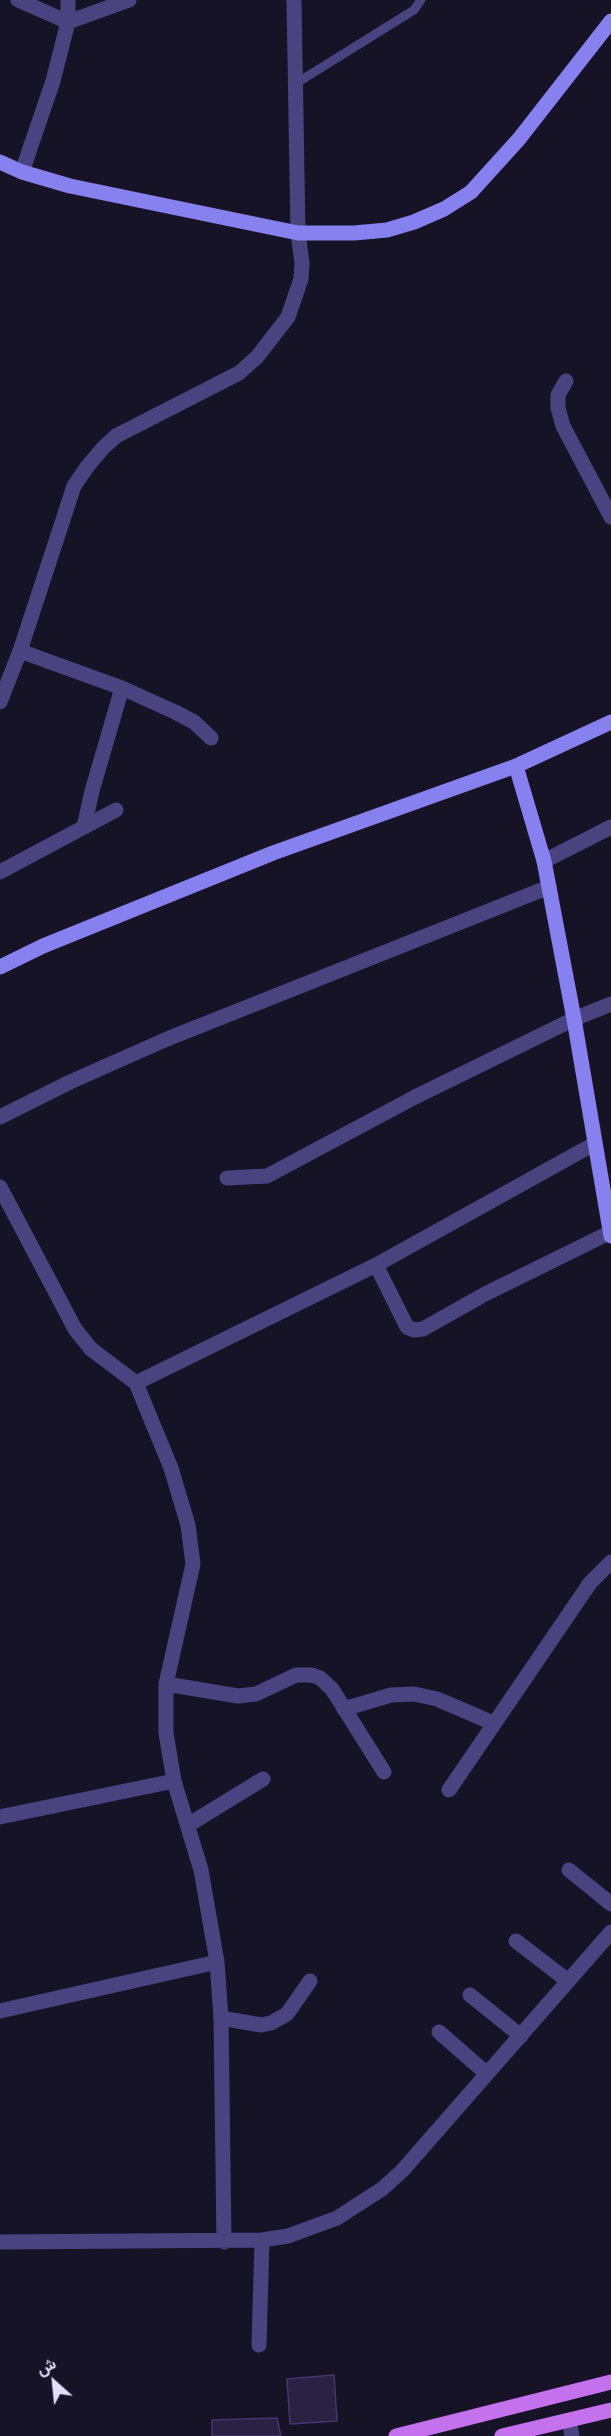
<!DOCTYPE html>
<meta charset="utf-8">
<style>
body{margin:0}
#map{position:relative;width:611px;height:2436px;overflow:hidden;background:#171327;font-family:Manrope,Vazirmatn,sans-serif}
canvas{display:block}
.north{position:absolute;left:24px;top:2352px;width:60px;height:60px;-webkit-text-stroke:4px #171327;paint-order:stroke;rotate:333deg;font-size:16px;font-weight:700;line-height:24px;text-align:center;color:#e2ddfb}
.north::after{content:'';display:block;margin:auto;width:21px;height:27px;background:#e2ddfb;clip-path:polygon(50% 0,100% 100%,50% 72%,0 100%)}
</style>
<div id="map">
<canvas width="611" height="2436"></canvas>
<div class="north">ش</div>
</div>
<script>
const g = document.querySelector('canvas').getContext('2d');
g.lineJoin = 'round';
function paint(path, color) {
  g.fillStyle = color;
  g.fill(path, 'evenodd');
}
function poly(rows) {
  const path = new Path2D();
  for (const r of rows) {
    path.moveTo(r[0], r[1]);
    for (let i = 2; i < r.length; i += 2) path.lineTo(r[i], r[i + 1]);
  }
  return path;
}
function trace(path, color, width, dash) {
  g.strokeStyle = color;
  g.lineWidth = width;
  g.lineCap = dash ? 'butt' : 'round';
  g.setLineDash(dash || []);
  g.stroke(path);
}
const building = poly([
 [334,2375,337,2421,290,2424,287,2379,334,2375],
 [277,2418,281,2436,212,2436,212,2420,277,2418]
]);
const lane = poly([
 [295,84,414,10,421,0]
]);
const street = poly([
 [18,0,68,22,129,0],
 [22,172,53,81,68,22,68,0],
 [566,381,558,395,558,408,563,426,611,517],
 [20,651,122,688,175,712,194,722,211,738],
 [0,702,20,651,74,486,87,467,103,448,116,436,239,373,257,357,288,317,301,279,302,263,298,233,294,0],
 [84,827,92,791,122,688],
 [544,861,611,827],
 [0,872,116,810],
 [0,1117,70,1082,167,1039,549,887],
 [227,1178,267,1176,415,1097,574,1019,611,1004],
 [0,1187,75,1329,91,1349,136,1383,171,1468,188,1525,193,1564,166,1684,166,1733,174,1781,201,1870,217,1962,221,2018,224,2242],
 [376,1265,407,1327,414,1330,423,1329,485,1294,611,1232],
 [136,1383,376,1265,594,1144],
 [166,1684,238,1696,256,1694,296,1675,312,1675,320,1678,332,1689,384,1772],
 [344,1709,391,1695,414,1694,437,1699,493,1723],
 [449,1790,590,1583,611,1562],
 [0,1817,174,1781],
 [188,1825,263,1779],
 [569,1870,611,1904],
 [516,1941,568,1981],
 [470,1995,521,2036],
 [0,2011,217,1962],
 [221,2018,261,2025,271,2023,287,2014,310,1981],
 [439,2032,487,2074],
 [0,2242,262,2240,288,2236,337,2218,382,2189,402,2171,611,1932],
 [259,2345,262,2240],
 [569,2420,572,2436]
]);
const secondary = poly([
 [0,162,22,172,70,186,298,233,354,233,387,230,414,222,444,209,471,192,519,139,611,21],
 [516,766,544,861,574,1019,611,1236],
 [0,967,43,946,273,853,516,766,611,722]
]);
const primary = poly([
 [396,2436,611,2382],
 [502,2436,611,2410]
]);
paint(building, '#2a2145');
trace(building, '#44366f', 1.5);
trace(lane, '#494480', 9);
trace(street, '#494480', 15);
trace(secondary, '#8780ef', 15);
trace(primary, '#c471ed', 15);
</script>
